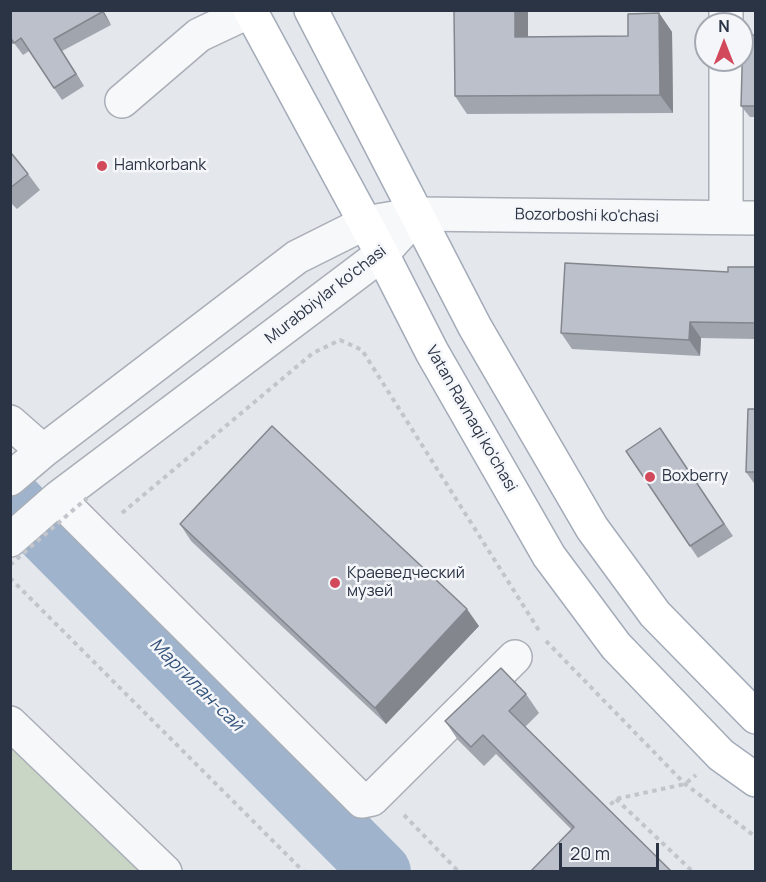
<!DOCTYPE html>
<meta charset="utf-8">
<style>
body{margin:0}
#map{position:relative;width:766px;height:882px;overflow:hidden;background:#e4e7ec;font-family:Manrope,sans-serif}
canvas{display:block}
.frame{position:absolute;inset:0;border:12px solid #2b3445;pointer-events:none}
.north{position:absolute;left:694px;top:12px;width:60px;height:60px;box-sizing:border-box;background:#f4f6f9;border:2px solid #a4a8b1;border-radius:50%;rotate:0deg;font-size:16px;font-weight:700;line-height:24px;text-align:center;color:#2b3445}
.north::after{content:'';display:block;margin:auto;width:21px;height:27px;background:#d1495b;clip-path:polygon(50% 0,100% 100%,50% 72%,0 100%)}
.scale{position:absolute;left:559px;top:843px;width:100px;height:27px;box-sizing:border-box;border:3px solid #2b3445;border-top:0;padding-left:8px;font-size:18px;line-height:21px;white-space:nowrap;color:#2b3445;-webkit-text-stroke:4px #f4f6f9;paint-order:stroke}
</style>
<div id="map">
<canvas width="766" height="882"></canvas>
<div class="frame"></div>
<div class="north">N</div>
<div class="scale">20 m</div>
</div>
<script>
const g = document.querySelector('canvas').getContext('2d');
g.lineJoin = 'round';
function paint(path, color) {
  g.fillStyle = color;
  g.fill(path, 'evenodd');
}
function poly(rows) {
  const path = new Path2D();
  for (const r of rows) {
    path.moveTo(r[0], r[1]);
    for (let i = 2; i < r.length; i += 2) path.lineTo(r[i], r[i + 1]);
  }
  return path;
}
function trace(path, color, width, dash) {
  g.strokeStyle = color;
  g.lineWidth = width;
  g.lineCap = dash ? 'butt' : 'round';
  g.setLineDash(dash || []);
  g.stroke(path);
}
function drawText(font, color, halo, rows, align = 'center') {
  g.font = font + ' Manrope,sans-serif';
  g.lineWidth = 5;
  g.setLineDash([]);
  g.textBaseline = 'middle';
  g.strokeStyle = halo;
  g.fillStyle = color;
  for (const [text, x, y, turn = 0] of rows) {
    g.save();
    g.translate(x, y);
    g.rotate((+turn || 0) * Math.PI / 180);
    g.textAlign = isNaN(turn) ? turn : align;
    if (halo) g.strokeText(text, 0, 0);
    g.fillText(text, 0, 0);
    g.restore();
  }
}
const green = poly([
 [11,723,165,871,11,871]
]);
const river = poly([
 [10,498,381,872]
]);
const path = poly([
 [122,513,313,353,340,340,362,350,540,632],
 [10,578,304,872],
 [546,641,685,784,756,837],
 [616,799,693,872],
 [604,811,616,799,685,784,696,775],
 [404,815,459,872]
]);
const minor = poly([
 [726,24,726,10],
 [122,101,199,35,250,11],
 [726,217,726,60],
 [10,422,43,451],
 [10,479,43,451,297,257,365,223,418,214,756,218],
 [58,498,362,801,372,799,515,657],
 [10,540,58,498,382,254,401,233],
 [10,723,165,872]
]);
const major = poly([
 [250,10,382,254,432,352,549,556,616,646,721,755,756,780],
 [311,10,475,327,592,528,655,614,756,717]
]);
const pathBridge = poly([
 [10,565,87,498]
]);
const wall = poly([
 [10,10,103,10,111,25,62,51,84,86,62,100,29,51,23,55,14,43,10,46],
 [659,13,672,32,673,113,467,114,455,96,528,37,628,36],
 [756,35,756,117,750,117,741,106],
 [10,155,28,174,40,190,17,209,12,204,10,205],
 [756,267,756,339,701,338,700,356,572,349,561,333,728,272],
 [756,409,756,486,746,472],
 [660,428,733,536,698,558,626,451],
 [180,524,479,626,386,724,191,541],
 [526,694,539,713,525,727,672,872,571,829,496,754,484,766,458,740,445,721]
]);
const shadedWall = poly([
 [101,10,103,10,111,25],
 [515,10,528,10,528,55,515,37],
 [659,13,672,32,673,113,660,95],
 [54,39,62,51,84,86,76,74],
 [690,322,701,338,700,356,689,340],
 [467,609,479,626,386,724,375,708]
]);
const building = poly([
 [10,10,101,10,102,12,54,39,76,74,54,88,21,38,14,43,10,37,10,10],
 [454,10,515,10,515,37,628,36,628,14,659,13,660,95,455,96,454,10],
 [743,35,756,35,756,106,741,106,743,35],
 [12,154,28,174,10,188,10,155,12,154],
 [565,263,728,272,728,267,756,267,756,323,690,322,689,340,561,333,565,263],
 [748,409,756,409,756,472,746,472,748,409],
 [272,426,467,609,375,708,180,524,272,426],
 [660,428,724,524,690,546,626,451,660,428],
 [501,668,526,694,509,711,672,872,530,872,574,827,483,735,471,747,445,721,501,668]
]);
const markers = [
 [102,166,6,"#d1495b"],
 [650,477,6,"#d1495b"],
 [335,583,6,"#d1495b"]
];
const poiNames = [
 ["Hamkorbank",114,166],
 ["Boxberry",662,477],
 ["Краеведческий",347,574],
 ["музей",347,592]
];
const streetNames = [
 ["Bozorboshi ko'chasi",587,216,1],
 ["Murabbiylar ko'chasi",326,295,-38],
 ["Vatan Ravnaqi ko'chasi",471,419,60]
];
const waterNames = [
 ["Маргилан-сай",196,685,45]
];
paint(green, '#c9d6c5');
trace(river, '#9fb4cc', 60);
trace(minor, '#a9aeb7', 36);
trace(major, '#a3abb8', 36);
trace(path, '#c2c5cb', 4, [4.5, 4.5]);
trace(minor, '#f7f8fa', 33);
trace(major, '#fff', 33);
trace(pathBridge, '#c2c5cb', 4, [4.5, 4.5]);
paint(wall, '#a1a5ae');
paint(shadedWall, '#83868d');
paint(building, '#bbc0ca');
trace(building, '#83868d', 1.5);
for (const [x, y, r, color] of markers) {
  const dot = new Path2D();
  dot.arc(x, y, r, 0, 2 * Math.PI);
  g.fillStyle = color;
  g.fill(dot);
  trace(dot, '#f4f6f9', 2);
}
drawText('16px', '#2b3445', '#f4f6f9', poiNames, 'left');
drawText('16px', '#2b3445', '#f4f6f9', streetNames);
drawText('italic 18px', '#34527a', '#f4f6f9', waterNames);
</script>
